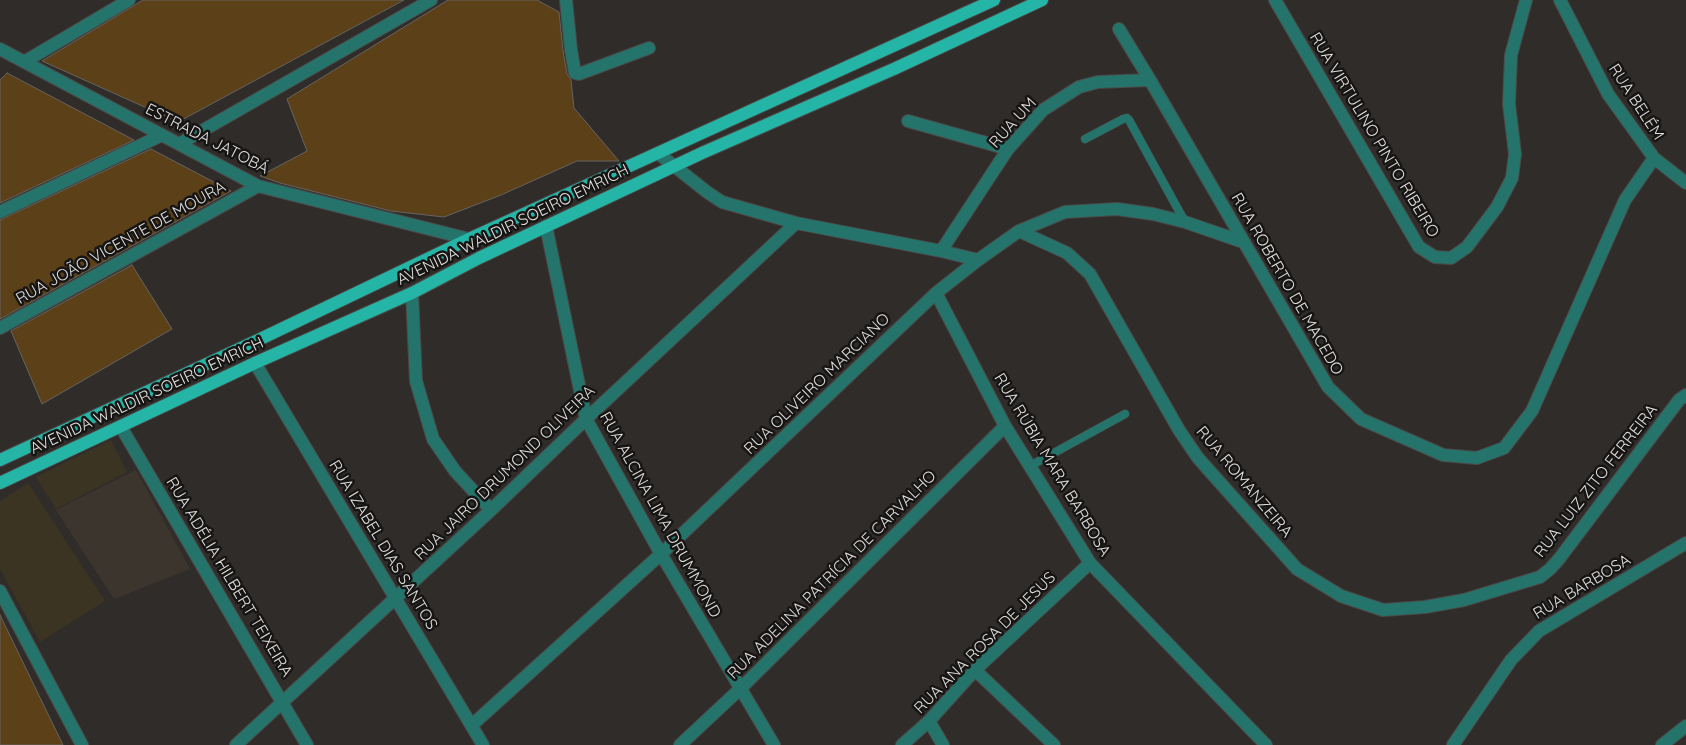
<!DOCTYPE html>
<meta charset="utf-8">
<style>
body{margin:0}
canvas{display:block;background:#2f2c2a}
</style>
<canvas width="1686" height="745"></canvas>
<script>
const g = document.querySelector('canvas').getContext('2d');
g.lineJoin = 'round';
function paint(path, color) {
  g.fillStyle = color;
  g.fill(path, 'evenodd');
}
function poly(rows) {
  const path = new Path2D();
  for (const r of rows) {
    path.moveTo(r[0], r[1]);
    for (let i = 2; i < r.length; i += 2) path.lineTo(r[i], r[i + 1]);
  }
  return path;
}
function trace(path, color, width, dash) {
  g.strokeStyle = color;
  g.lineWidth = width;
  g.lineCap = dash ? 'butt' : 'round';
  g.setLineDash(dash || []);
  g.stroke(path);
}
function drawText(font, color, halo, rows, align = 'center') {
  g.font = font + ' Quicksand,sans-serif';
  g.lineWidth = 5;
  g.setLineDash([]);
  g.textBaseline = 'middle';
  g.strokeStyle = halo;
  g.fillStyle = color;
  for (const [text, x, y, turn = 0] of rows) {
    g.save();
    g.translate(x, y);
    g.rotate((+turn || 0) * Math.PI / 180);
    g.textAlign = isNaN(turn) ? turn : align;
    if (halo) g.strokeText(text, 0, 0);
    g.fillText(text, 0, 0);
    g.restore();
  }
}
const commercial = poly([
 [111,440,127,472,56,509,36,477],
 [28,483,105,601,40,642,0,569,0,501]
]);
const built = poly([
 [136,470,190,569,114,599,56,510]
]);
const building = poly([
 [143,0,404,0,178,122,42,61,143,0],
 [448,0,537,0,559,12,563,51,567,74,571,80,574,108,619,161,577,161,501,195,444,217,391,211,280,183,260,176,307,151,287,99,448,0],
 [7,73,134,140,0,203,0,80,7,73],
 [151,149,231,191,0,319,0,220,151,149],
 [132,265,172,329,42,404,11,331,132,265],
 [0,615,63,745,0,745,0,615]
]);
const service = poly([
 [1085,139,1123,119,1127,118,1129,120,1185,222],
 [1030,466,1125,414]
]);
const minor = poly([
 [566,0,571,50,575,73,579,74,649,48],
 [1275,0,1419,247,1435,257,1451,258,1467,247,1497,207,1512,178,1515,154,1509,104,1511,55,1526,0],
 [1560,0,1608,94,1654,158,1686,183],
 [1119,29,1150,80,1328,387,1361,419,1443,455,1477,458,1504,448,1532,411,1625,200,1654,158],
 [0,49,258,186,469,239],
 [24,62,129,0],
 [908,121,1008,149],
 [179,144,431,0],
 [659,154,707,192,722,202,796,223,941,251,978,260],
 [0,212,162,135],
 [546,226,586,419,661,554,774,745],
 [1019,231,1067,253,1090,274,1179,430,1198,458,1297,569,1341,596,1383,610,1425,607,1464,600,1540,577,1550,569,1559,559,1679,400,1686,395],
 [941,251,1008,149,1043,110,1079,87,1098,82,1150,80],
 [412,293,416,381,433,439,455,471,491,510],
 [936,293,1005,426,1090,563,1266,745],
 [0,328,258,186],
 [255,363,483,745],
 [121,427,307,745],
 [0,591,82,745],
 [975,670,1054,745],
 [929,721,943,745],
 [472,725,661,554,936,293,978,260,1019,231,1065,212,1117,209,1153,214,1185,222,1243,242],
 [236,745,491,510,586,419,796,223],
 [680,745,741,688,1005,426],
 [902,745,929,721,975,670,1090,563],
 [1453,745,1511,660,1539,631,1686,543],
 [1662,745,1686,726]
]);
const primary = poly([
 [0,460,254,342,469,239,994,0],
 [0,483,255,363,412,293,479,258,702,153,896,68,1042,0]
]);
const streetNames = [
 ["RUA BELÉM",1636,102,57],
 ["RUA UM",1013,123,-48],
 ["RUA VIRTULINO PINTO RIBEIRO",1374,135,59],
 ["ESTRADA JATOBÁ",207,139,27],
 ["AVENIDA WALDIR SOEIRO EMRICH",513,225,-26],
 ["RUA JOÃO VICENTE DE MOURA",121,243,-29],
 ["RUA ROBERTO DE MACEDO",1287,284,60],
 ["RUA OLIVEIRO MARCIANO",817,384,-44],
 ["AVENIDA WALDIR SOEIRO EMRICH",147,396,-25],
 ["RUA RÚBIA MARA BARBOSA",1052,465,59],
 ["RUA JAIRO DRUMOND OLIVEIRA",505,473,-44],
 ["RUA LUIZ ZITO FERREIRA",1596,481,-52],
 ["RUA ROMANZEIRA",1244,482,50],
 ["RUA ALCINA LIMA DRUMMOND",660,515,61],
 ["RUA IZABEL DIAS SANTOS",383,545,59],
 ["RUA ADELINA PATRÍCIA DE CARVALHO",832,575,-45],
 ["RUA ADÉLIA HILBERT TEIXEIRA",229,577,59],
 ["RUA BARBOSA",1582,587,-31],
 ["RUA ANA ROSA DE JESUS",985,643,-45]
];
paint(commercial, '#3b3422');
paint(built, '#3c352e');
paint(building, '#5b4018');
trace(building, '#666360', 1);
trace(service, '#4b4947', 9);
trace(minor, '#4b4947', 14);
trace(primary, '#4b4947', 14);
trace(service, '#24746b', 8);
trace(minor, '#24746b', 12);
trace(primary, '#25b5a7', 12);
drawText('16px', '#e0dfdd', '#161514', streetNames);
</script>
